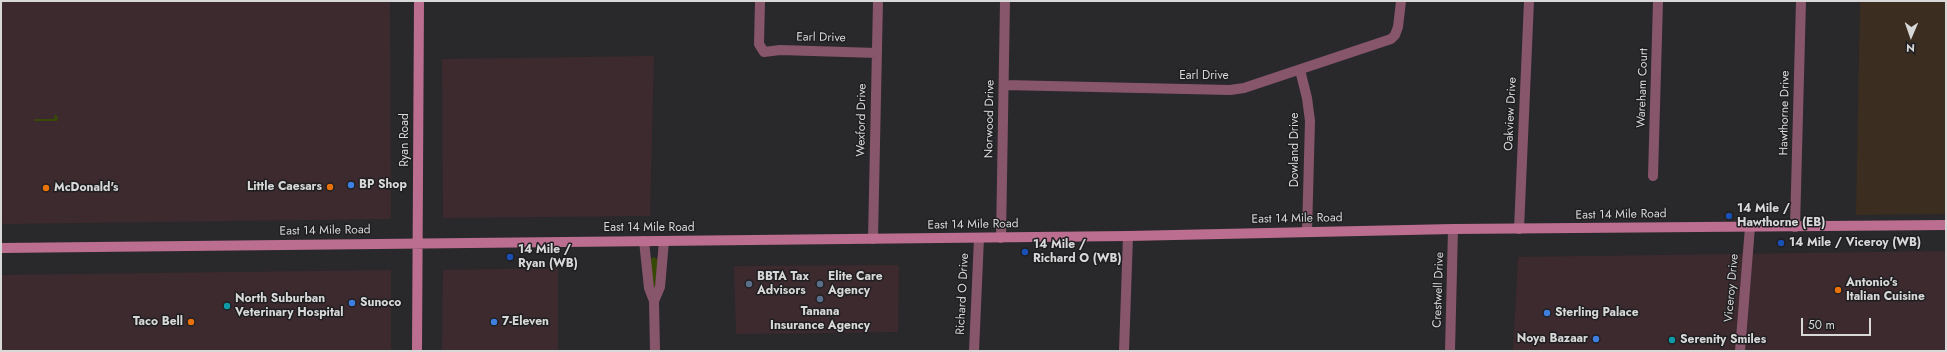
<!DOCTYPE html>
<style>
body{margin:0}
#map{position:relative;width:1947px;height:352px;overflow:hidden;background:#29282b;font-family:Jost,sans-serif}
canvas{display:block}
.frame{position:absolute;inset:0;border:2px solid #d8d8d9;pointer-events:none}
.north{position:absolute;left:1891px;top:16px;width:40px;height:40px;-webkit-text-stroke:3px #1f1f21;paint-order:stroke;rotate:182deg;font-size:11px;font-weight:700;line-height:16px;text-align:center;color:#d8d8d9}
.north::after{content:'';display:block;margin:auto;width:14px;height:18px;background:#d8d8d9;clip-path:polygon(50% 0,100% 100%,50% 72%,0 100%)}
.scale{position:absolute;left:1801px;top:318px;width:70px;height:18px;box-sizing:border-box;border:2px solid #d8d8d9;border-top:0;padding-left:5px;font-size:12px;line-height:14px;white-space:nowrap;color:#d8d8d9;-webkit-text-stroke:3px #1f1f21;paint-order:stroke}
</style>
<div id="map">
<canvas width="1947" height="352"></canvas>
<div class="frame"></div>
<div class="north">N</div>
<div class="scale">50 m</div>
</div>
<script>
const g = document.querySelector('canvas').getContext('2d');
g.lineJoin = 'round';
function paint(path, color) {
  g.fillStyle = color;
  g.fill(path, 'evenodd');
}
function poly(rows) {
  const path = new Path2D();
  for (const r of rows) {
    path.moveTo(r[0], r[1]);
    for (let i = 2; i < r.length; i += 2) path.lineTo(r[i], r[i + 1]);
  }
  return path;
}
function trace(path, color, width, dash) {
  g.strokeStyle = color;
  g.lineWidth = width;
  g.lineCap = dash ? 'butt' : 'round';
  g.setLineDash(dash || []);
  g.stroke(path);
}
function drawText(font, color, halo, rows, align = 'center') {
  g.font = font + ' Jost,sans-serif';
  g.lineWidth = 3;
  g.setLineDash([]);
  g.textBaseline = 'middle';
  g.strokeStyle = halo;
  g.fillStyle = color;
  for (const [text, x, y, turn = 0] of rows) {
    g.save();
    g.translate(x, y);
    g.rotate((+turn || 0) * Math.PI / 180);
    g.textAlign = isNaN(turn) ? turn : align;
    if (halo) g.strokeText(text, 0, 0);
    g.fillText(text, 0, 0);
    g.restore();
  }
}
const commercial = poly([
 [1,1,390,1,391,219,1,224],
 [654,56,650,216,443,218,442,59],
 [1946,251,1946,351,1513,351,1518,257],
 [899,265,898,332,736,334,734,266],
 [558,268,558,351,442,351,443,270],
 [391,270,391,351,1,351,1,275]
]);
const industrial = poly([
 [1860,1,1946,1,1946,214,1856,215]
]);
const green = poly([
 [55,114,58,117,57,121,34,121,35,119,54,119],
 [654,257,658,260,655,287,653,286,649,260]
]);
const street = poly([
 [760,1,759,44,764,52,780,50,877,53],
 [1300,70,1307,98,1310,121,1307,232],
 [1004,85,1230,90,1244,88,1391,39,1395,35,1398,27,1401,1],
 [1653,176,1658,1],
 [1795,227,1801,1],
 [1519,229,1529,1],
 [1001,238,1005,1],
 [873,239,878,1],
 [644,241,649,288,654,301,660,287,664,241],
 [654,301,655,351],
 [974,351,979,238],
 [1124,351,1128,236],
 [1450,351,1453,229],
 [1740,351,1750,227]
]);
const secondary = poly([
 [1,248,1128,236,1453,229,1946,225],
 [417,351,419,1]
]);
const markers = [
 [351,185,4,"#3f7fe0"],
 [330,187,4,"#e8710a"],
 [46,188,4,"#e8710a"],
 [1729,216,4,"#1a4fb4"],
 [1781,243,4,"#1a4fb4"],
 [1025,252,4,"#1a4fb4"],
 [510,257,4,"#1a4fb4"],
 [749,284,4,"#5c6f8a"],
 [820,284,4,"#5c6f8a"],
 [1838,290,4,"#e8710a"],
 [820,299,4,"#5c6f8a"],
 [352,303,4,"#3f7fe0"],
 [227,306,4,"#0f9aa8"],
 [1547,313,4,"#3f7fe0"],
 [191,322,4,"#e8710a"],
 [494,322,4,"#3f7fe0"],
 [1596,339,4,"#3f7fe0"],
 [1672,340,4,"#0f9aa8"]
];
const streetNames = [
 ["Earl Drive",821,38,1],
 ["Earl Drive",1204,76],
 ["Wareham Court",1643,88,-88],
 ["Hawthorne Drive",1785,113,-89],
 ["Oakview Drive",1511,114,-87],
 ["Norwood Drive",990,119,-89],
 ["Wexford Drive",862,120,-89],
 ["Ryan Road",405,140,-90],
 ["Dowland Drive",1295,150,-90],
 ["East 14 Mile Road",1621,215,-1],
 ["East 14 Mile Road",1297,219,-1],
 ["East 14 Mile Road",973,225,-1],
 ["East 14 Mile Road",649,228],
 ["East 14 Mile Road",325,231,-1],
 ["Viceroy Drive",1732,288,-85],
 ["Crestwell Drive",1439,290,-88],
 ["Richard O Drive",963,294,-87]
];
const poiNames = [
 ["BP Shop",359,185],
 ["Little Caesars",322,187,"right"],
 ["McDonald's",54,188],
 ["14 Mile /",1737,209],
 ["Hawthorne (EB)",1737,223],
 ["14 Mile / Viceroy (WB)",1789,243],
 ["14 Mile /",1033,245],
 ["Richard O (WB)",1033,259],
 ["14 Mile /",518,250],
 ["Ryan (WB)",518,264],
 ["BBTA Tax",757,277],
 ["Advisors",757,291],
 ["Elite Care",828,277],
 ["Agency",828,291],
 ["Antonio's",1846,283],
 ["Italian Cuisine",1846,297],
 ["North Suburban",235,299],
 ["Veterinary Hospital",235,313],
 ["Sunoco",360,303],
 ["Tanana",820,312,"center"],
 ["Insurance Agency",820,326,"center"],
 ["Sterling Palace",1555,313],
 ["Taco Bell",183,322,"right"],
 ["7-Eleven",502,322],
 ["Noya Bazaar",1588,339,"right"],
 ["Serenity Smiles",1680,340]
];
paint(commercial, '#3d2a2f');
paint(industrial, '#3b2d20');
paint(green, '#384905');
trace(street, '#87566b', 10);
trace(secondary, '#bb6e90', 10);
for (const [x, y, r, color] of markers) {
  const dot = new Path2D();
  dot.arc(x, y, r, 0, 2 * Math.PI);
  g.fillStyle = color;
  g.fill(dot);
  trace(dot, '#1f1f21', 1.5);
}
drawText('12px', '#d8d8d9', '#1f1f21', streetNames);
drawText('bold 12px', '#d8d8d9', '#1f1f21', poiNames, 'left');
</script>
